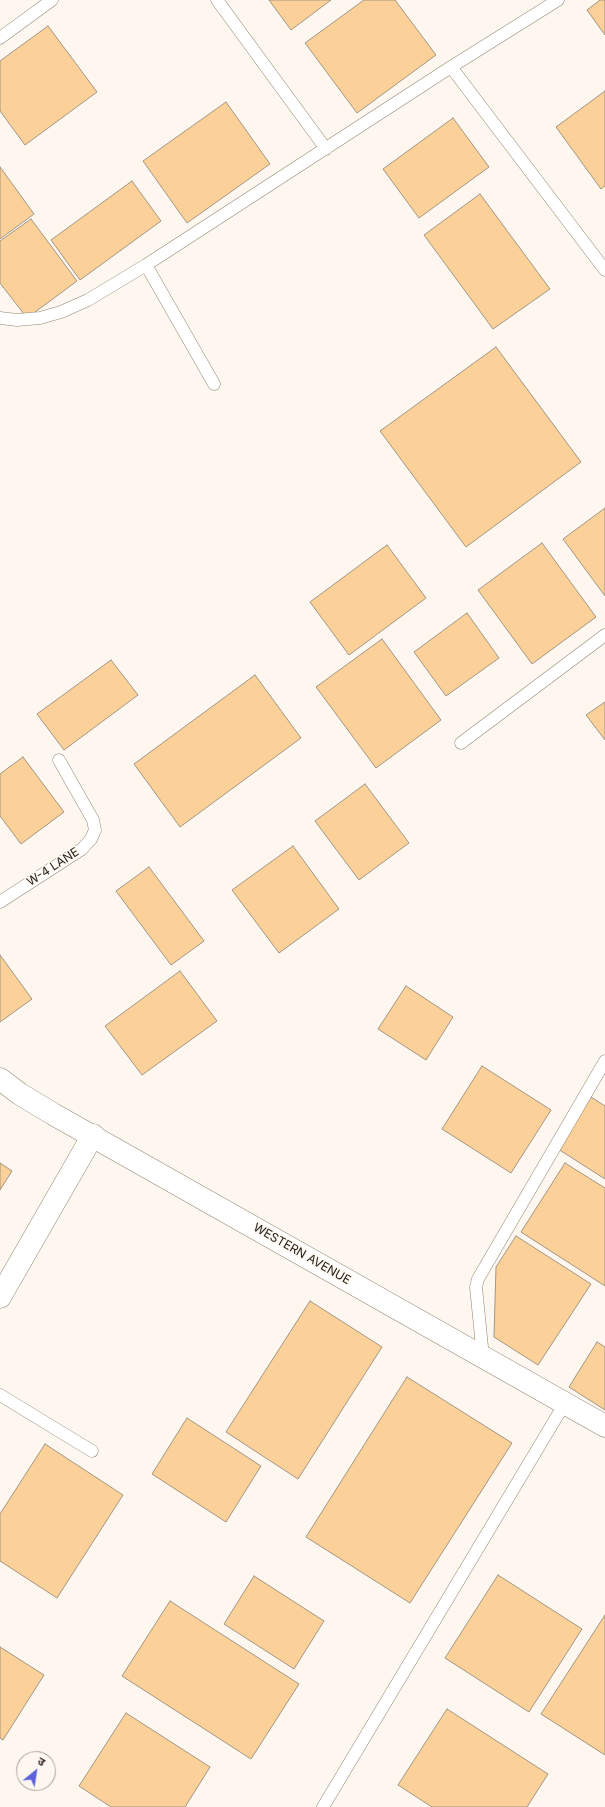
<!DOCTYPE html>
<meta charset="utf-8">
<style>
body{margin:0}
#map{position:relative;width:605px;height:1807px;overflow:hidden;background:#fdf7ef;font-family:Inter,"Noto Sans Devanagari",sans-serif}
canvas{display:block}
.north{position:absolute;left:16px;top:1751px;width:40px;height:40px;box-sizing:border-box;background:#fdf7ef;border:1px solid #a59f97;border-radius:50%;rotate:30deg;font-size:11px;font-weight:700;line-height:16px;text-align:center;color:#201b13}
.north::after{content:'';display:block;margin:auto;width:14px;height:18px;background:#5c63db;clip-path:polygon(50% 0,100% 100%,50% 72%,0 100%)}
</style>
<div id="map">
<canvas width="605" height="1807"></canvas>
<div class="north">उ</div>
</div>
<script>
const g = document.querySelector('canvas').getContext('2d');
g.lineJoin = 'round';
function paint(path, color) {
  g.fillStyle = color;
  g.fill(path, 'evenodd');
}
function poly(rows) {
  const path = new Path2D();
  for (const r of rows) {
    path.moveTo(r[0], r[1]);
    for (let i = 2; i < r.length; i += 2) path.lineTo(r[i], r[i + 1]);
  }
  return path;
}
function trace(path, color, width, dash) {
  g.strokeStyle = color;
  g.lineWidth = width;
  g.lineCap = dash ? 'butt' : 'round';
  g.setLineDash(dash || []);
  g.stroke(path);
}
function drawText(font, color, halo, rows, align = 'center') {
  g.font = font + ' Inter,sans-serif';
  g.lineWidth = 3;
  g.setLineDash([]);
  g.textBaseline = 'middle';
  g.strokeStyle = halo;
  g.fillStyle = color;
  for (const [text, x, y, turn = 0] of rows) {
    g.save();
    g.translate(x, y);
    g.rotate((+turn || 0) * Math.PI / 180);
    g.textAlign = isNaN(turn) ? turn : align;
    if (halo) g.strokeText(text, 0, 0);
    g.fillText(text, 0, 0);
    g.restore();
  }
}
const building = poly([
 [269,0,331,0,291,30,269,0],
 [364,0,395,0,436,55,357,113,305,43,364,0],
 [600,0,605,0,605,35,587,10,600,0],
 [48,26,97,92,25,145,0,111,0,61,48,26],
 [605,91,605,186,601,189,556,127,605,91],
 [226,102,270,164,187,223,143,161,226,102],
 [453,118,489,167,419,218,383,169,453,118],
 [0,167,34,214,0,239,0,167],
 [132,181,161,221,80,280,51,240,132,181],
 [480,194,550,289,493,329,424,235,480,194],
 [31,219,77,281,27,318,0,283,0,241,31,219],
 [496,347,581,462,466,547,380,431,496,347],
 [605,508,605,596,563,539,605,508],
 [542,543,596,617,532,664,478,590,542,543],
 [387,545,426,598,349,655,310,602,387,545],
 [467,613,499,658,446,696,414,652,467,613],
 [382,639,441,720,376,768,316,687,382,639],
 [111,660,138,695,64,750,37,714,111,660],
 [255,675,301,738,180,827,134,764,255,675],
 [605,702,605,740,586,715,605,702],
 [23,757,64,812,21,844,0,816,0,774,23,757],
 [365,784,409,843,359,880,315,821,365,784],
 [293,846,339,909,279,953,232,890,293,846],
 [149,867,204,941,171,965,116,891,149,867],
 [0,955,32,999,0,1022,0,955],
 [180,971,217,1021,142,1075,105,1026,180,971],
 [406,986,453,1017,426,1060,378,1029,406,986],
 [482,1066,551,1110,511,1173,442,1129,482,1066],
 [591,1097,605,1106,605,1179,558,1149,591,1097],
 [0,1163,12,1171,0,1190,0,1163],
 [565,1163,605,1188,605,1286,521,1232,565,1163],
 [516,1236,591,1284,538,1365,494,1337,496,1267,516,1236],
 [310,1301,382,1347,298,1479,226,1432,310,1301],
 [597,1342,605,1347,605,1410,569,1387,597,1342],
 [407,1377,512,1443,410,1603,306,1537,407,1377],
 [187,1418,261,1466,226,1522,152,1474,187,1418],
 [45,1444,123,1495,57,1598,0,1561,0,1514,45,1444],
 [498,1575,582,1629,529,1712,445,1658,498,1575],
 [254,1576,324,1621,294,1669,224,1624,254,1576],
 [170,1601,299,1684,251,1759,122,1676,170,1601],
 [605,1615,605,1755,541,1714,605,1615],
 [0,1647,44,1675,3,1740,0,1738,0,1647],
 [447,1709,548,1774,527,1807,432,1807,398,1785,447,1709],
 [126,1713,210,1767,185,1807,111,1807,79,1786,126,1713]
]);
const lane = poly([
 [217,0,326,149],
 [0,38,52,0],
 [451,67,605,270],
 [146,265,214,384],
 [0,318,17,320,40,318,61,312,88,300,146,265,451,67,558,0],
 [461,743,605,635],
 [0,902,82,849,91,839,95,830,93,820,59,760],
 [483,1357,476,1287,478,1279,605,1061],
 [0,1395,92,1451],
 [323,1807,565,1403]
]);
const street = poly([
 [0,1297,93,1135]
]);
const secondary = poly([
 [0,1079,20,1094,53,1114,605,1426]
]);
const streetNames = [
 ["W-4 LANE",53,867,-33],
 ["WESTERN AVENUE",302,1254,30]
];
paint(building, '#fbd199');
trace(building, '#a39582', 1);
trace(lane, '#938573', 13);
trace(street, '#938573', 23);
trace(secondary, '#938573', 23);
trace(lane, '#fff', 12);
trace(street, '#fff', 22);
trace(secondary, '#fff', 22);
drawText('12px', '#201b13', '#fdf7ef', streetNames);
</script>
